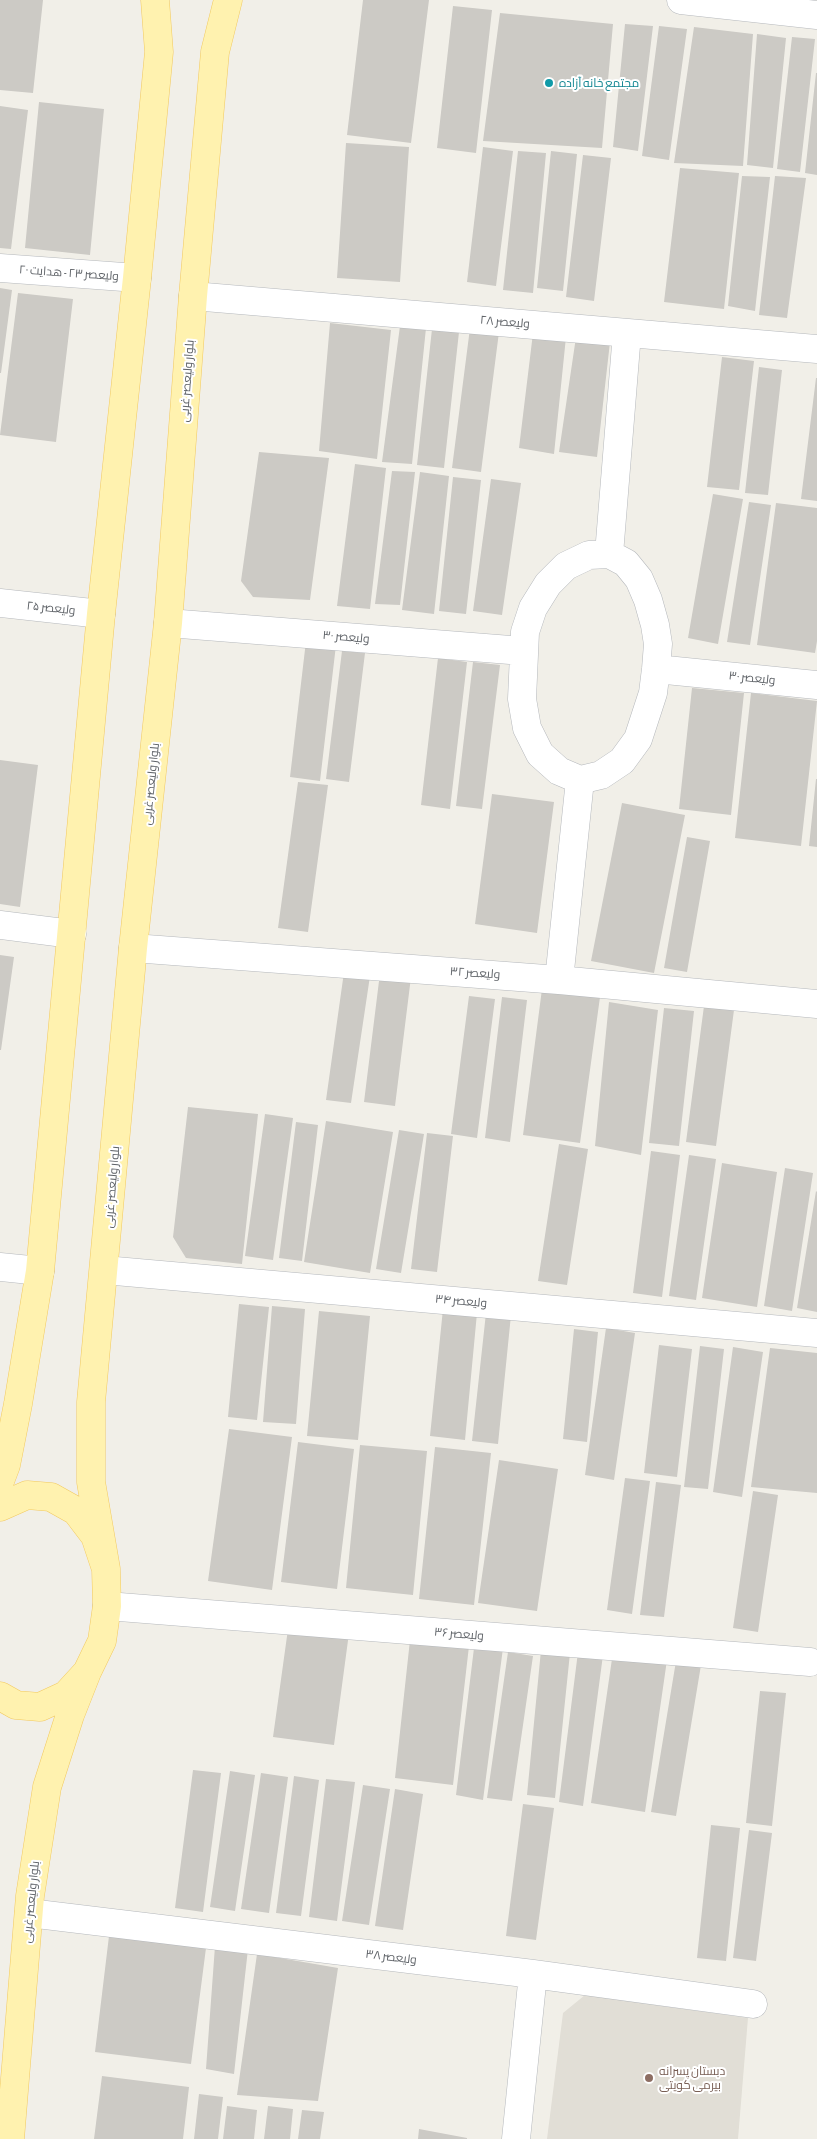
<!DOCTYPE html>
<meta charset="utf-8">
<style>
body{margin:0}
canvas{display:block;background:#f1efe8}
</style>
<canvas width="817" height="2139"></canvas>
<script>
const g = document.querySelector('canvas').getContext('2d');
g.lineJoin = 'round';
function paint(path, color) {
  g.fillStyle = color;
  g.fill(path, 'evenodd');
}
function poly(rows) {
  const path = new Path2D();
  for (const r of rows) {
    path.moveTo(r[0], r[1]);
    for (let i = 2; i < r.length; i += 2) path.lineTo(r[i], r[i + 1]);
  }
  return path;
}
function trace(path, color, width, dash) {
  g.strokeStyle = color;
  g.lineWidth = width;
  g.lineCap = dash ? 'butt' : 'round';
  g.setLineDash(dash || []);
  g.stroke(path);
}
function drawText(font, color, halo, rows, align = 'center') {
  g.font = font + ' "Asap Condensed",Cairo,sans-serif';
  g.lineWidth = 4;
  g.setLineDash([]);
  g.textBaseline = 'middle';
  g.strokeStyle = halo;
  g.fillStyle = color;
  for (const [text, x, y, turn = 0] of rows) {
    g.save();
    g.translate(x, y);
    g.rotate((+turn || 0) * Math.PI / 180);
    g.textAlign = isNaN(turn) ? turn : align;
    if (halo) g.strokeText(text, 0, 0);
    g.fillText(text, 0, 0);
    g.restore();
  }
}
const education = poly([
 [585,1995,748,2018,738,2139,547,2139,563,2013]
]);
const building = poly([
 [0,0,43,0,33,93,0,90],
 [363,0,429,0,411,143,347,135],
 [453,6,492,10,476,153,437,148],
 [500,13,613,24,602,148,483,141],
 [625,24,653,26,638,151,613,147],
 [659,26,687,29,669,160,642,156],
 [694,27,753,34,743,166,674,163],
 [757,34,786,38,773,168,747,165],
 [792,37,815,39,800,172,777,169],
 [816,73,817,73,817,175,805,173],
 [39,102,104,109,90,255,25,248],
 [0,106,28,110,11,249,0,248],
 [346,143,409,147,400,282,337,278],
 [483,147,513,151,496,286,467,282],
 [518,151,546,153,533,293,503,290],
 [551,151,577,154,563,291,537,288],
 [583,155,611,158,594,301,566,297],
 [680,168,739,173,724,309,664,302],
 [742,176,770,177,755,311,728,306],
 [775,176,806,178,787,318,759,315],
 [0,288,12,290,1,373,0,373],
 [18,293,73,299,56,442,0,435],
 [330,323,391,330,377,459,319,451],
 [400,326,426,328,412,464,382,462],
 [470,328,499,332,481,472,452,468],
 [432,329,459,332,444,468,417,465],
 [533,333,566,337,554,454,519,448],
 [576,337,610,342,597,457,559,452],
 [722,357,754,361,739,490,707,487],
 [759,367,782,370,768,495,745,493],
 [816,378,817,378,817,501,801,499],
 [259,452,329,458,310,600,253,597,241,581],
 [355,464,386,468,370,609,337,606],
 [392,471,415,472,400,605,375,604],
 [420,472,449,476,434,614,402,610],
 [453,477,481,480,466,614,439,611],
 [491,479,521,483,502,615,473,611],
 [713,494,743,499,718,644,688,638],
 [749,502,771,505,750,645,727,642],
 [776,503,817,508,817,641,815,653,757,645],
 [306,641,336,645,320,781,290,777],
 [342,651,365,653,349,782,326,779],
 [438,658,467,662,450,809,421,805],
 [473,662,500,665,482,809,456,806],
 [692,688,744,693,731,815,679,809],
 [751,693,817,701,801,846,735,838],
 [0,760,38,765,20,907,0,904],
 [816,779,817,779,817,847,809,846],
 [298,782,328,785,308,932,278,928],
 [492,794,554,802,537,933,475,924],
 [622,803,685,815,654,973,591,961],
 [687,837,710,841,687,972,664,968],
 [0,955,14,957,1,1050,0,1050],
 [344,972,370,976,351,1103,326,1100],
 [380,973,411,977,395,1106,364,1102],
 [542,989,600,997,580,1143,523,1135],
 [469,996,495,999,477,1138,451,1134],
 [502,997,527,1000,510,1142,485,1138],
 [609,1002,658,1010,641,1155,595,1146],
 [704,1006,734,1010,716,1146,686,1142],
 [664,1008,694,1011,679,1146,649,1143],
 [188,1107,258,1114,242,1264,186,1258,173,1237],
 [265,1114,293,1118,273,1260,245,1256],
 [326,1121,393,1132,370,1273,304,1262],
 [296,1122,318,1125,302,1261,279,1258],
 [399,1130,424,1134,401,1273,376,1269],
 [427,1133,453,1136,437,1272,411,1269],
 [559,1144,588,1149,567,1285,538,1281],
 [651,1151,680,1155,662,1297,633,1293],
 [689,1155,716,1159,696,1300,669,1296],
 [722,1163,777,1172,757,1307,702,1298],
 [785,1168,813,1173,792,1311,764,1306],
 [816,1191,817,1192,817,1312,797,1308],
 [239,1304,269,1307,257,1420,228,1417],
 [272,1306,305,1309,296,1424,263,1422],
 [443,1309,477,1313,465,1440,430,1436],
 [319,1311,370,1316,358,1440,307,1436],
 [486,1313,511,1315,498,1444,472,1441],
 [606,1328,635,1333,614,1480,585,1475],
 [574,1329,598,1332,587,1442,563,1439],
 [659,1345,692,1349,677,1477,644,1473],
 [700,1346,724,1349,708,1489,684,1487],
 [733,1347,763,1352,742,1497,713,1492],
 [770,1348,817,1353,817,1493,751,1487],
 [229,1429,292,1437,272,1590,208,1581],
 [298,1442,354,1449,337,1589,281,1582],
 [360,1445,427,1451,413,1595,346,1588],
 [435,1447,491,1453,474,1605,419,1599],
 [499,1460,558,1469,537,1611,478,1603],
 [625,1478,650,1481,632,1614,607,1610],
 [656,1482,681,1485,664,1617,640,1615],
 [753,1491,778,1495,758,1632,733,1628],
 [288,1629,349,1633,334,1745,273,1737],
 [410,1640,469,1646,453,1785,395,1778],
 [474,1648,503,1648,483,1800,456,1795],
 [541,1650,570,1653,555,1798,527,1795],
 [508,1652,533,1656,512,1801,487,1798],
 [578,1652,603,1655,583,1806,559,1802],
 [613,1652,667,1660,645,1812,591,1803],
 [676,1661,701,1665,676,1816,651,1812],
 [760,1691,786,1693,772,1826,746,1823],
 [193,1770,221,1773,203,1912,175,1908],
 [230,1771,255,1775,235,1911,210,1907],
 [261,1773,288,1777,269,1913,241,1909],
 [294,1776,319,1780,301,1916,276,1913],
 [326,1779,355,1782,337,1921,309,1917],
 [363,1785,390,1789,369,1925,342,1921],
 [395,1789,423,1794,403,1930,375,1926],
 [523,1804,554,1808,536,1940,506,1936],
 [711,1825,740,1828,726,1961,697,1958],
 [749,1830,772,1833,756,1961,733,1958],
 [109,1936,206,1948,191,2064,95,2052],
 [215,1946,248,1949,234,2074,206,2069],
 [257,1954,338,1968,318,2101,237,2095],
 [102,2076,189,2087,183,2139,94,2139],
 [199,2094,223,2097,218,2139,194,2139],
 [227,2106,257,2110,254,2139,223,2139],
 [268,2106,293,2109,290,2139,264,2139],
 [302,2110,324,2112,320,2139,298,2139],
 [419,2129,467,2138,467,2139,418,2139]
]);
const minor = poly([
 [681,0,817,15],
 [0,268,137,278],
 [193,296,817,349],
 [609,554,626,563,639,579,648,600,655,625,658,644,656,669,653,693,638,739,622,761,601,775,580,780,559,771,540,754,527,728,522,699,525,632,533,608,548,584,566,566,589,555,609,554],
 [609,554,627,333],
 [0,603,101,614],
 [168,623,523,651],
 [656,669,817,685],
 [0,925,72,934],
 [133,948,559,980,817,1004],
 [559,980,580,780],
 [0,1267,40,1271],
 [104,1270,817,1333],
 [107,1606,810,1662],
 [29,1913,533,1974,753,2004],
 [516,2139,533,1974]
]);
const major = poly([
 [0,1481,6,1465,18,1404,40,1271,101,614,137,278,159,52,155,0],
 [0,1507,27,1495,51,1497,76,1511,95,1536,106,1569,107,1606,102,1641,87,1672,66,1695,40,1707,16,1705,0,1696],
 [106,1569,91,1482,91,1402,133,948,168,623,193,296,215,52,228,0],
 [10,2139,30,1896,47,1787,70,1715,87,1672]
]);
const markers = [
 [549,83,5,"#0f9aa8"],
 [649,2078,5,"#8d6e63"]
];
const cultureNames = [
 ["مجتمع خانه آزاده",559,83]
];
const streetNames = [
 ["ولیعصر ۲۳ - هدایت ۲۰",69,273,4],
 ["ولیعصر ۲۸",505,322,5],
 ["بلوار ولیعصر غربی",187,381,-86],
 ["ولیعصر ۲۵",51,608,6],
 ["ولیعصر ۳۰",346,637,5],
 ["ولیعصر ۳۰",752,678,6],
 ["بلوار ولیعصر غربی",151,784,-84],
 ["ولیعصر ۳۲",475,973,4],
 ["بلوار ولیعصر غربی",112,1187,-85],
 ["ولیعصر ۳۴",461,1301,5],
 ["ولیعصر ۳۶",459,1634,5],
 ["بلوار ولیعصر غربی",31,1902,-84],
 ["ولیعصر ۳۸",391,1957,7]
];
const educationNames = [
 ["دبستان پسرانه",659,2071],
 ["بیرمی کویتی",659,2085]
];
paint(education, '#e1ded6');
paint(building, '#cccac5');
trace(minor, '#b5b8bc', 29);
trace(major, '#f2c960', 29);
trace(minor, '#fff', 28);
trace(major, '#fff2af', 28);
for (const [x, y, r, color] of markers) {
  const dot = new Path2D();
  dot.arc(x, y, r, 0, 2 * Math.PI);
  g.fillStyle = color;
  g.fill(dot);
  trace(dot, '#fff', 2);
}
drawText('12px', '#0d838f', '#fff', cultureNames, 'left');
drawText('12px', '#5f6368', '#fff', streetNames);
drawText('12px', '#785e54', '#fff', educationNames, 'left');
</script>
